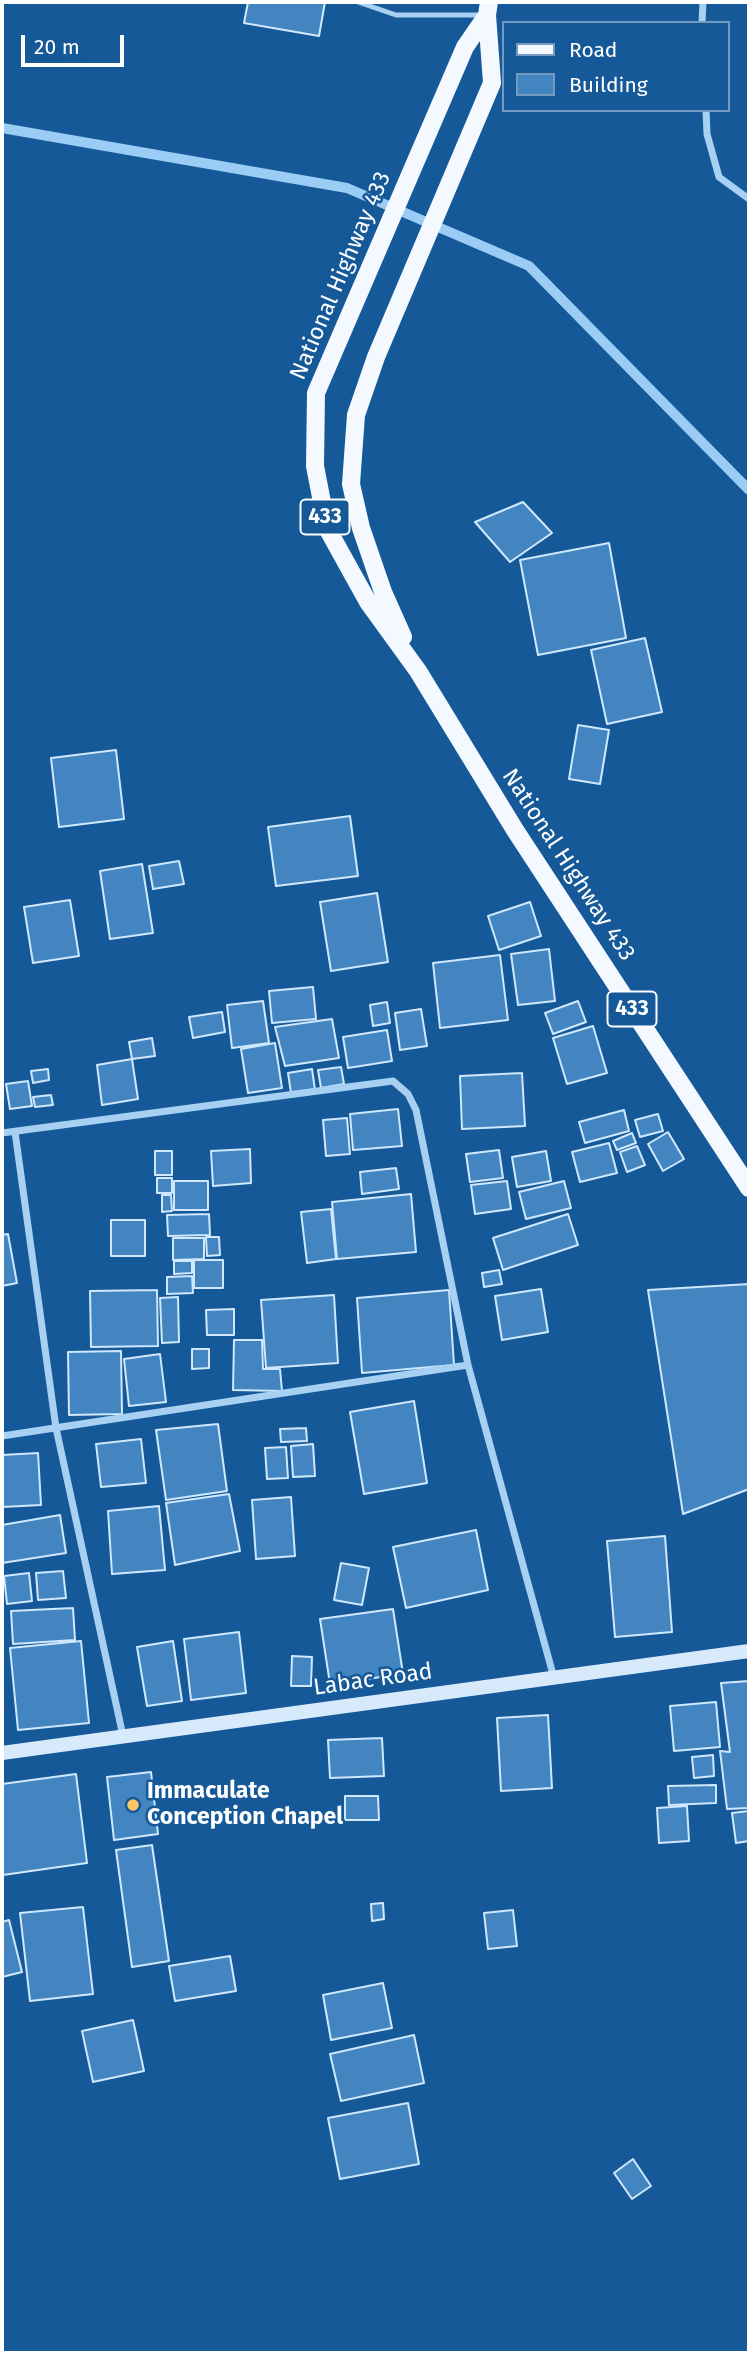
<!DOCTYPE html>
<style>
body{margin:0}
#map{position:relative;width:751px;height:2355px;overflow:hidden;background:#155998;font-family:"Fira Sans",sans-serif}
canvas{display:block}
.frame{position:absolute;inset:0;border:4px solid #fff;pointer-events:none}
.legend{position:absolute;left:502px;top:21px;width:228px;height:91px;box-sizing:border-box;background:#155998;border:2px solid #739bc1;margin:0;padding:9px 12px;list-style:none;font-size:21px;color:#fff}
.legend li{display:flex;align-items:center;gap:14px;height:35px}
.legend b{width:35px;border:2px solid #739bc1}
.scale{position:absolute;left:21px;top:35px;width:103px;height:32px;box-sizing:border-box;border:4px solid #fff;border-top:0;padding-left:9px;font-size:21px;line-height:24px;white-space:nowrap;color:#fff;-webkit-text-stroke:5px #155998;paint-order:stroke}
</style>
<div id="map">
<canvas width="751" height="2355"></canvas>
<div class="frame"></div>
<ul class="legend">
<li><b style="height:9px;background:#f3f9ff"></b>Road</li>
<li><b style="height:19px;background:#4285c1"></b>Building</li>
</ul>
<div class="scale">20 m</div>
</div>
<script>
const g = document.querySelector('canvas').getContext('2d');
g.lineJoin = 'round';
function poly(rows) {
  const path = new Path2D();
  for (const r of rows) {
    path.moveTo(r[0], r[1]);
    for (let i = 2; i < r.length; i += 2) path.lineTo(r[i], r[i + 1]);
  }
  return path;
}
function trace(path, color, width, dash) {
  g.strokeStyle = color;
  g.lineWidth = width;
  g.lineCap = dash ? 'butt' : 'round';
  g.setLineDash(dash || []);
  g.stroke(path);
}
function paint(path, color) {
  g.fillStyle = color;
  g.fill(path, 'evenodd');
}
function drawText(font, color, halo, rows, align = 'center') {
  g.font = font + ' "Fira Sans",sans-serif';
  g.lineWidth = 5;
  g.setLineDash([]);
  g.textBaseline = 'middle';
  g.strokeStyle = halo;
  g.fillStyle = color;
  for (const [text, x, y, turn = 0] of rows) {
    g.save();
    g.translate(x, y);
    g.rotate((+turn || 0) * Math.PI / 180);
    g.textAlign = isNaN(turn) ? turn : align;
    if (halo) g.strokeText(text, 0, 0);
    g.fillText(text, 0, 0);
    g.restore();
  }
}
const stream = poly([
 [2,128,347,188,529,266,749,490]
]);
const building = poly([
 [248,2,325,2,319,36,244,23,248,2],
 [523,502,552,533,510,562,475,522,523,502],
 [609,543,626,638,538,655,520,560,609,543],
 [645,638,662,712,607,724,591,650,645,638],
 [578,725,609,730,600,784,569,779,578,725],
 [116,750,124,819,59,827,51,758,116,750],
 [350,816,358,876,276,886,268,827,350,816],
 [179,861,184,884,153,889,149,866,179,861],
 [142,864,153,933,110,939,100,871,142,864],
 [377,893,388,962,331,971,320,902,377,893],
 [70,900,79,956,33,963,24,907,70,900],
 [530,902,541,936,499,950,488,916,530,902],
 [549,949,555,1001,518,1005,511,954,549,949],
 [500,955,508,1020,440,1028,433,963,500,955],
 [313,987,316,1019,272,1023,269,991,313,987],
 [263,1001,269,1043,232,1048,227,1005,263,1001],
 [578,1001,586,1022,553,1034,545,1013,578,1001],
 [387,1002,390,1023,373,1026,370,1005,387,1002],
 [421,1009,427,1046,400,1050,395,1013,421,1009],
 [222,1012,225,1032,193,1038,189,1017,222,1012],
 [332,1019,339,1058,285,1066,275,1027,332,1019],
 [593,1026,607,1073,567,1084,553,1038,593,1026],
 [387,1030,392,1061,348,1068,343,1037,387,1030],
 [152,1038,155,1056,132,1059,129,1042,152,1038],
 [275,1043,282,1088,248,1093,241,1049,275,1043],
 [132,1059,138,1099,102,1105,97,1065,132,1059],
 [341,1067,344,1084,321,1088,318,1070,341,1067],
 [48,1069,49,1080,33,1083,31,1071,48,1069],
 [312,1069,315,1090,291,1093,288,1073,312,1069],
 [522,1073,525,1126,462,1129,460,1076,522,1073],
 [28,1081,32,1106,10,1109,6,1084,28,1081],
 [51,1095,53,1105,35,1107,33,1097,51,1095],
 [398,1109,402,1146,353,1150,350,1114,398,1109],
 [624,1110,629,1131,585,1143,579,1122,624,1110],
 [658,1114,663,1131,640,1137,635,1120,658,1114],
 [347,1118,350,1154,326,1156,323,1120,347,1118],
 [668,1132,684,1159,663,1171,648,1144,668,1132],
 [632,1133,636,1143,617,1150,613,1141,632,1133],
 [609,1143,617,1173,580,1182,572,1152,609,1143],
 [637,1146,645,1165,627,1172,620,1152,637,1146],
 [250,1149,251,1183,213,1186,211,1151,250,1149],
 [499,1150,503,1178,470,1182,466,1154,499,1150],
 [155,1151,172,1151,172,1175,155,1175,155,1151],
 [546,1151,551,1181,517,1187,512,1157,546,1151],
 [396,1168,399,1189,362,1194,360,1172,396,1168],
 [157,1178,172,1178,172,1193,157,1193,157,1178],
 [174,1181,208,1181,208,1210,174,1210,174,1181],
 [507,1181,511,1209,475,1214,471,1185,507,1181],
 [564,1181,571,1208,526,1219,519,1192,564,1181],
 [411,1194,416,1252,337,1259,332,1202,411,1194],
 [162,1195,171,1195,172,1211,162,1212,162,1195],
 [331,1209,336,1259,307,1263,301,1212,331,1209],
 [209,1214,210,1235,168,1236,167,1215,209,1214],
 [568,1214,578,1245,503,1270,493,1238,568,1214],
 [111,1220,145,1220,145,1256,111,1256,111,1220],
 [8,1234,17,1283,2,1286,2,1235,8,1234],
 [206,1237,219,1237,220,1255,207,1256,206,1237],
 [173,1238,204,1238,204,1259,173,1260,173,1238],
 [194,1260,223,1260,223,1288,194,1288,194,1260],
 [174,1261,192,1261,192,1273,174,1274,174,1261],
 [499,1270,502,1284,484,1287,482,1273,499,1270],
 [192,1276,193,1293,167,1294,167,1277,192,1276],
 [749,1284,749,1489,683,1514,648,1290,749,1284],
 [541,1289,548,1332,502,1340,495,1296,541,1289],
 [157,1290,158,1346,91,1347,90,1291,157,1290],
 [449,1290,454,1365,362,1373,357,1298,449,1290],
 [334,1295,338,1363,266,1368,261,1300,334,1295],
 [178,1297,179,1342,162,1343,160,1298,178,1297],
 [234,1309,234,1335,207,1335,206,1310,234,1309],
 [234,1340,262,1340,263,1369,280,1369,282,1391,233,1390,234,1340],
 [192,1349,209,1349,209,1368,192,1369,192,1349],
 [121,1351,122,1414,69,1415,68,1352,121,1351],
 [160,1354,166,1402,129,1406,124,1359,160,1354],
 [414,1401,427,1483,364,1494,350,1412,414,1401],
 [218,1424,227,1491,166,1500,156,1430,218,1424],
 [306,1428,307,1441,281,1442,280,1429,306,1428],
 [141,1439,146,1483,101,1487,96,1444,141,1439],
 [313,1444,315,1476,293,1477,291,1446,313,1444],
 [286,1447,288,1478,267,1479,265,1448,286,1447],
 [38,1453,41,1505,2,1507,2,1455,38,1453],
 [229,1494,240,1551,175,1565,166,1503,229,1494],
 [291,1497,295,1556,256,1559,252,1500,291,1497],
 [159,1506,165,1570,112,1574,108,1511,159,1506],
 [60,1515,66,1553,2,1563,2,1525,60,1515],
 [476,1530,488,1590,406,1608,393,1547,476,1530],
 [665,1536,672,1632,615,1637,607,1541,665,1536],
 [341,1563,369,1568,362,1605,334,1600,341,1563],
 [63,1571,66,1598,38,1600,36,1573,63,1571],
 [29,1573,32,1601,7,1604,4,1576,29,1573],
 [73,1608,75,1640,13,1644,11,1611,73,1608],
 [393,1609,403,1674,330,1684,320,1619,393,1609],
 [239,1632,246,1693,191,1700,184,1639,239,1632],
 [81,1641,89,1723,18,1730,10,1648,81,1641],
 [173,1641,182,1701,147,1706,137,1647,173,1641],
 [292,1656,312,1657,311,1686,291,1686,292,1656],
 [749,1681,749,1808,727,1809,720,1751,730,1752,721,1683,749,1681],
 [716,1702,720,1747,674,1751,670,1706,716,1702],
 [548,1715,552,1788,501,1791,497,1718,548,1715],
 [382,1738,384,1776,330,1778,328,1740,382,1738],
 [713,1755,714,1776,694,1778,692,1757,713,1755],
 [151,1772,158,1834,114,1840,107,1777,151,1772],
 [76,1774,87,1863,3,1875,2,1784,76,1774],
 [716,1785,716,1803,669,1805,668,1786,716,1785],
 [345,1796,378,1796,379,1820,345,1820,345,1796],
 [687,1806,689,1841,659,1843,657,1808,687,1806],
 [749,1811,749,1841,736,1843,732,1813,749,1811],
 [152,1845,169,1961,132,1967,116,1850,152,1845],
 [383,1903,384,1919,372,1921,371,1904,383,1903],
 [83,1907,93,1994,30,2001,20,1913,83,1907],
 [513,1910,517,1946,488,1949,484,1913,513,1910],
 [9,1920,22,1972,2,1977,2,1922,9,1920],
 [230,1956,236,1991,175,2001,169,1966,230,1956],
 [383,1983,392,2028,331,2040,323,1995,383,1983],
 [133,2020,144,2071,93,2082,82,2031,133,2020],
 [414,2035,424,2083,341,2101,330,2054,414,2035],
 [408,2103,419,2164,340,2179,328,2118,408,2103],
 [633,2159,651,2186,632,2199,614,2173,633,2159]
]);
const lane = poly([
 [358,2,396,15,482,15]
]);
const street = poly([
 [702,23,703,2],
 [706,110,707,134,719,177,749,199],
 [15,1132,56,1428,123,1736],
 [2,1133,393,1081,408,1094,416,1110,468,1365,554,1678],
 [2,1436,468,1365]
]);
const secondary = poly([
 [2,1753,749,1651]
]);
const primary = poly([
 [487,15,465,47,316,393,315,466,327,528,368,602,418,671,515,830,749,1188],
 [403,637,383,592,361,528,351,484,356,415,376,357,492,83,487,15,489,2]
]);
const markers = [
 [133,1805,7,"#ffc769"]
];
const shields = [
 [325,517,49],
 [632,1009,49]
];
const shieldNames = [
 ["433",325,517],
 ["433",632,1009]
];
const streetNames = [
 ["National Highway 433",341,276,-67],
 ["National Highway 433",568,865,57],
 ["Labac Road",373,1680,-8]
];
const poiNames = [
 ["Immaculate",147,1792],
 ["Conception Chapel",147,1818]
];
trace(stream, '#9accf5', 10);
paint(building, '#4285c1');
trace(building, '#cfe8fd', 2);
trace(lane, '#a8d0f2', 5);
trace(street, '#a8d0f2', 7);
trace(secondary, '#d7eafc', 14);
trace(primary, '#f3f9ff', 18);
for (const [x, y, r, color] of markers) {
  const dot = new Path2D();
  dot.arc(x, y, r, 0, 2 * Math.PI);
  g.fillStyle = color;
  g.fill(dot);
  trace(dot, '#155998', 2.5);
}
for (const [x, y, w] of shields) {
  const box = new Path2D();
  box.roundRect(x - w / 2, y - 17.5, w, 35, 5);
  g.fillStyle = '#155998';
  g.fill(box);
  trace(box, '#fff', 2);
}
drawText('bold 21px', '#fff', null, shieldNames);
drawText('23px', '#fff', '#155998', streetNames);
drawText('bold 23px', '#fff', '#155998', poiNames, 'left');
</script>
